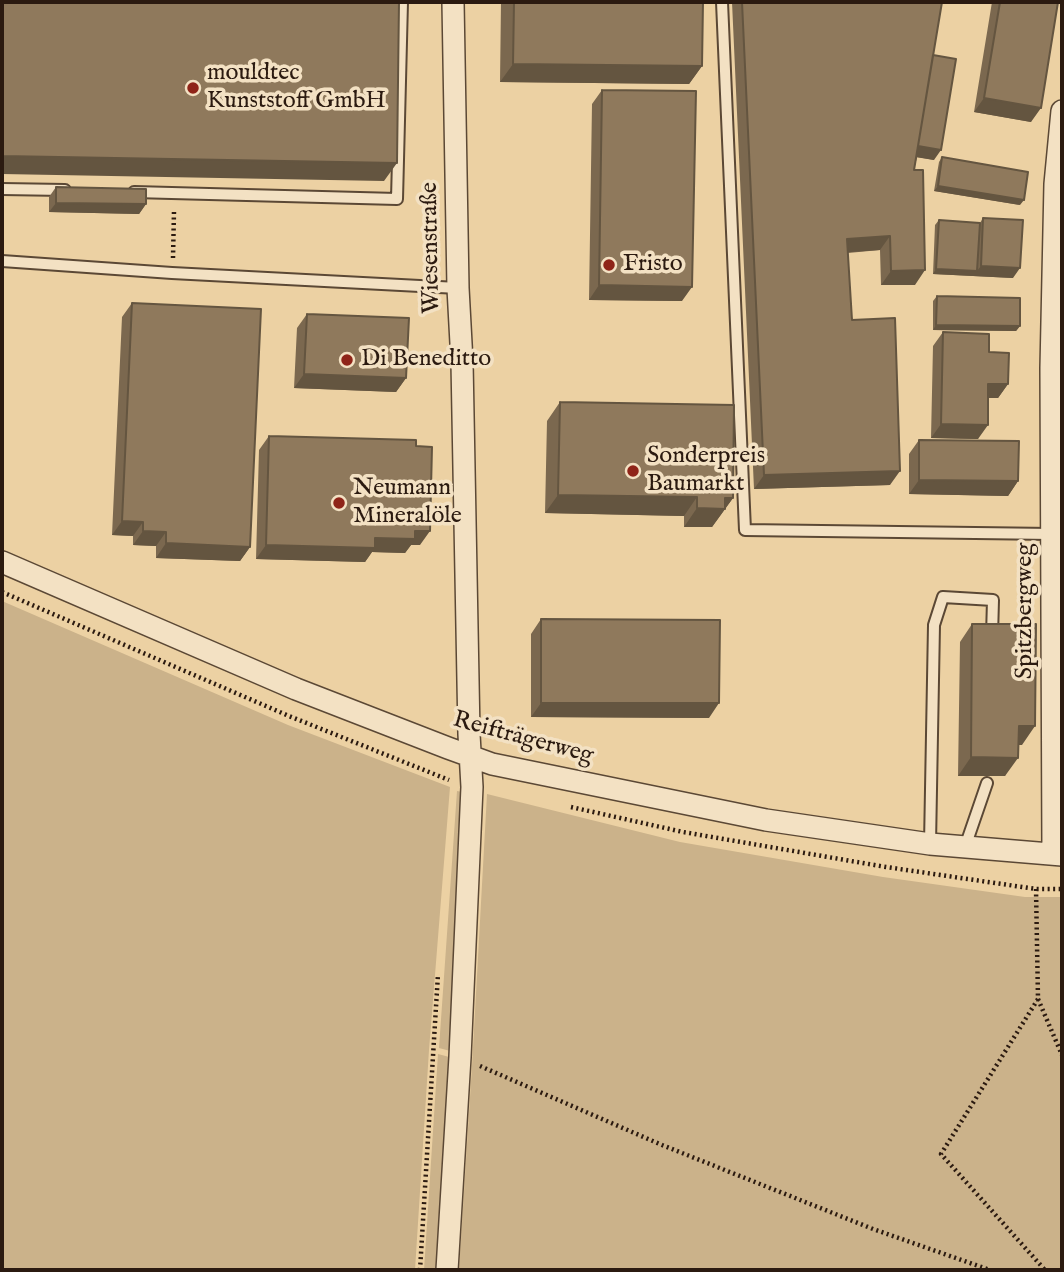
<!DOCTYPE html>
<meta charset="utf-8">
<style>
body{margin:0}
#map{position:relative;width:1064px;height:1272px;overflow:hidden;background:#ecd1a3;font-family:"IM FELL English",serif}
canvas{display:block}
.frame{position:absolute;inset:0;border:4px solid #2b1a10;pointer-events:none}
</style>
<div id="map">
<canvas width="1064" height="1272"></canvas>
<div class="frame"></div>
</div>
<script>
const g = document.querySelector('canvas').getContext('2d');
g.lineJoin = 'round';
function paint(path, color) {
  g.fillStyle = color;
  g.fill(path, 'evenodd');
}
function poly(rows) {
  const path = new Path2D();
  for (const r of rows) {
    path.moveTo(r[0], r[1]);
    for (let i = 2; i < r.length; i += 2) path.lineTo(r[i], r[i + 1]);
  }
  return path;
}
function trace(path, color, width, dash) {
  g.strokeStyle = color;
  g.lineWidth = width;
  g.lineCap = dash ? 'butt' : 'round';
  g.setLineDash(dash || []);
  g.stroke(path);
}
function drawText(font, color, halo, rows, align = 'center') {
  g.font = font + ' "IM FELL English",serif';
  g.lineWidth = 7;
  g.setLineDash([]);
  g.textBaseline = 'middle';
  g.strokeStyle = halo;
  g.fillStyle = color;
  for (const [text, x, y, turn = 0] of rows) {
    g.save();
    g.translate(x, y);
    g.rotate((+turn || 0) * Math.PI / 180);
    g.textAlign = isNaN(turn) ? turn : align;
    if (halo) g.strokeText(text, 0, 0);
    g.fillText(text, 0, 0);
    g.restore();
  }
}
const green = poly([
 [2,601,288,725,450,787,429,1050,415,1270,2,1270],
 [457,791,463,792,454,1052,439,1048],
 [487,794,680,842,883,877,1025,897,1062,897,1062,1270,459,1270,472,1066],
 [438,1054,453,1058,438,1270,424,1270]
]);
const path = poly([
 [173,258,174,211],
 [2,592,289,716,449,780],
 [571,807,683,832,886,867,1036,889,1062,889],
 [1036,889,1038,999,941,1154,1045,1270],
 [1038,999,1062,1055],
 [480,1066,662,1145,873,1229,990,1270],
 [420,1270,438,974]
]);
const service = poly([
 [722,2,745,530,1052,534],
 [2,189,65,190],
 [134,192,397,199,402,2],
 [2,261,172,273,458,288],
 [930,844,934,625,943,597,993,600,992,636],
 [965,847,987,783]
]);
const minor = poly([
 [2,562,296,689,448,748,492,764,766,820,930,844,1062,855],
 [1053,854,1051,368,1055,184,1062,111],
 [447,1270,460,1057,472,787,469,734,462,362,458,288,453,2]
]);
const wall = poly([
 [501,2,703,2,702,66,689,84,500,82],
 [732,2,942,2,933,55,934,160,917,157,914,170,915,285,881,285,880,250,848,253,852,320,890,485,754,489],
 [992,2,1058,2,1031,122,974,112],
 [602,90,682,301,589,300,592,104],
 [942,157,1020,205,934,191,939,162],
 [56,187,146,204,139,214,49,212,49,197],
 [983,218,1013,278,933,274,935,225,939,220,980,223],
 [937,296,1020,326,1016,331,933,330,933,301],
 [132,303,250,547,240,561,156,558,156,546,133,545,133,536,112,535,122,317],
 [307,314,406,378,396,392,294,388,297,328],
 [943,332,989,352,1008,384,998,398,988,398,978,439,931,438,933,346],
 [560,402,733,498,712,527,684,527,684,516,545,513,547,421],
 [269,436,420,545,411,545,405,553,372,552,365,562,256,559,259,450],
 [919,440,1018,481,1008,496,909,494,909,454],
 [541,619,709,718,531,717,531,634],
 [972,624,1022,745,1018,745,1005,776,958,776,960,642]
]);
const shadedWall = poly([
 [513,64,702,66,689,84,500,82],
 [984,98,1041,108,1031,122,974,112],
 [916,146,941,150,934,160,909,156],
 [2,156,397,163,384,181,2,174],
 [938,186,1024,200,1020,205,934,191],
 [56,203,146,204,139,214,49,212],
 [890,236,880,250,837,253,847,239],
 [981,266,1020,268,1013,278,933,274,936,269,977,271],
 [925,270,915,285,881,285,891,271],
 [599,285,692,287,682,301,589,300],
 [936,325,1020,326,1016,331,933,330],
 [304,374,406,378,396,392,294,388],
 [988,384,1008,384,998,398,978,398],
 [941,424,988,425,978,439,931,438],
 [900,471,890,485,754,489,764,475],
 [919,480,1018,481,1008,496,909,494],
 [558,495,697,497,684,516,545,513],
 [725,498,733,498,712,527,684,527,697,508],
 [122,521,143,522,133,536,112,535],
 [143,531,166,532,156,546,133,545],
 [415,531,430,531,420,545,411,545,405,553,372,552,365,562,256,559,266,545,375,538],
 [166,543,250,547,240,561,156,558],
 [541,703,719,703,709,718,531,717],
 [1019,726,1035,726,1022,745,1006,745],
 [971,757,1018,758,1005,776,958,776]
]);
const building = poly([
 [2,2,399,2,397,163,2,156,2,2],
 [514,2,703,2,702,66,513,64,514,2],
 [742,2,942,2,914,170,923,170,925,270,891,271,890,236,847,239,852,320,895,318,900,471,764,475,742,2],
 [1000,2,1058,2,1041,108,984,98,1000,2],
 [933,55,956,59,941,150,918,146,933,55],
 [602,90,696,91,692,287,599,285,602,90],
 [942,157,1028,172,1024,200,938,186,942,157],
 [56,187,146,189,146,204,56,203,56,187],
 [983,218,1023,220,1020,268,981,266,983,218],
 [939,220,980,223,977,271,936,269,939,220],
 [937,296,1020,298,1020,326,936,325,937,296],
 [132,303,261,309,250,547,166,543,166,532,143,531,143,522,122,521,132,303],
 [307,314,409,318,406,378,304,374,307,314],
 [943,332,989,334,989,352,1009,353,1008,384,988,384,988,425,941,424,943,332],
 [560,402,734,405,733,498,725,498,725,509,697,508,697,497,558,495,560,402],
 [269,436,416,440,416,446,432,447,430,531,415,531,415,539,375,538,375,548,266,545,269,436],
 [919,440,1019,441,1018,481,919,480,919,440],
 [541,619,720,620,719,703,541,703,541,619],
 [972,624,1036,624,1035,726,1019,726,1018,758,971,757,972,624]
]);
const markers = [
 [193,88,7,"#8f2418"],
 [609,265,7,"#8f2418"],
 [347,360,7,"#8f2418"],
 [633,471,7,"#8f2418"],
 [339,503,7,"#8f2418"]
];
const poiNames = [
 ["mouldtec",207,74],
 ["Kunststoff GmbH",207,102],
 ["Fristo",623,265],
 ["Di Beneditto",361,360],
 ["Sonderpreis",647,457],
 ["Baumarkt",647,485],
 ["Neumann",353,489],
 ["Mineralöle",353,517]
];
const streetNames = [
 ["Wiesenstraße",432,248,-91],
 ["Spitzbergweg",1026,611,-90],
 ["Reifträgerweg",523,739,15]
];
paint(green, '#cbb28a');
trace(service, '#5b4835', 14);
trace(minor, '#5b4835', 24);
trace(path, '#2b1a10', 4.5, [2, 3.5]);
trace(service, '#f3e1c3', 10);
trace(minor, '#f3e1c3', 21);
paint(wall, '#7b684f');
paint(shadedWall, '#645540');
paint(building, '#8f795c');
trace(building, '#645540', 2);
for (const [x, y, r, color] of markers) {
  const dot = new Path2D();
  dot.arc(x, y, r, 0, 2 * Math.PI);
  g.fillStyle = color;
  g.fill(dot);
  trace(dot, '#f3e1c3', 2.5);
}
drawText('24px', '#2b1a10', '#f3e1c3', poiNames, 'left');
drawText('24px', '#2b1a10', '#f3e1c3', streetNames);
</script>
